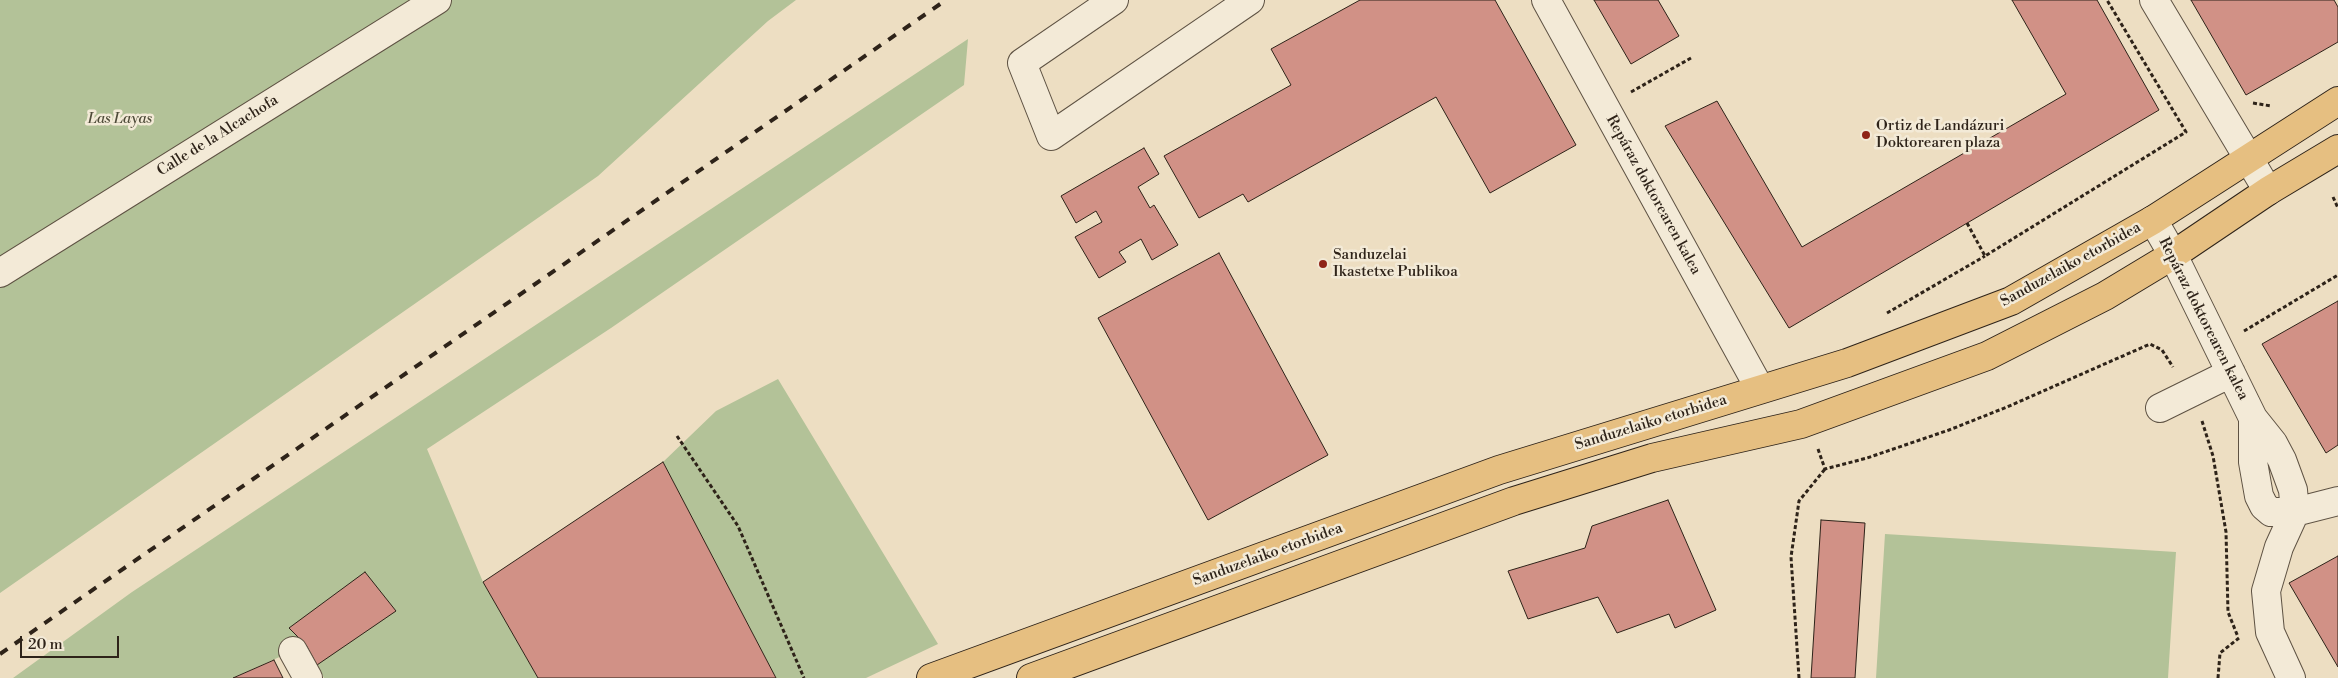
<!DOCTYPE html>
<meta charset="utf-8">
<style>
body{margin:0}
#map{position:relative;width:2338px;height:678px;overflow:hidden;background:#eddec2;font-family:"Libre Bodoni",serif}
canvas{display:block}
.scale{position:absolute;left:20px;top:636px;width:99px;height:22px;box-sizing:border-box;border:2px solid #2e2319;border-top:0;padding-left:6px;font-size:15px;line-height:18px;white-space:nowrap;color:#2e2319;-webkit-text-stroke:4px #f3ead7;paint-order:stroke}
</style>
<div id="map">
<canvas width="2338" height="678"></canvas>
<div class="scale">20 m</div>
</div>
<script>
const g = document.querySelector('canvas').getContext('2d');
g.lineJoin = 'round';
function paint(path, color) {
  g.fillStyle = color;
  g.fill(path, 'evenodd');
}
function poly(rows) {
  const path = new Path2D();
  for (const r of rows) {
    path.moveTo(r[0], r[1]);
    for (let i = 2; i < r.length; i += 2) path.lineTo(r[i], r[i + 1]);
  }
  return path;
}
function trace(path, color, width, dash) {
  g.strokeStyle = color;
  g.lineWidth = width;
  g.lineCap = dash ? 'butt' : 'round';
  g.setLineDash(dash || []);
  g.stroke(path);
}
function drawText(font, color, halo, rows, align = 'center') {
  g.font = font + ' "Libre Bodoni",serif';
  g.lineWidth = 5;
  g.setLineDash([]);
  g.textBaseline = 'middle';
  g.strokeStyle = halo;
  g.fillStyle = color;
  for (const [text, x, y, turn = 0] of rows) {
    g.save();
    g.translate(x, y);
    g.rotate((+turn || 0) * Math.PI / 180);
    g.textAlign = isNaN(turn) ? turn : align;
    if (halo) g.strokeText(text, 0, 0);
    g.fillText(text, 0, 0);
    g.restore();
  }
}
const green = poly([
 [0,0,796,0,768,21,598,176,0,593],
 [968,39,964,85,611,328,427,449,483,582,538,678,324,678,306,645,233,678,13,678,132,592],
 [778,379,938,644,866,678,776,678,663,462,716,411],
 [1885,534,2176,552,2168,678,1876,678]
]);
const building = poly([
 [1360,0,1495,0,1576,145,1490,193,1436,97,1248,202,1243,194,1199,218,1164,156,1291,85,1271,49,1360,0],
 [1594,0,1658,0,1679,36,1631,64,1594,0],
 [2012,0,2097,0,2159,110,1789,328,1665,126,1717,101,1802,247,2066,94,2012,0],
 [2191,0,2334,0,2338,7,2338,42,2246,95,2191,0],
 [1144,148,1159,174,1138,187,1150,208,1154,205,1178,245,1152,260,1141,239,1119,252,1126,262,1099,278,1075,237,1102,222,1096,211,1076,223,1061,196,1144,148],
 [1219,253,1328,455,1208,520,1098,318,1219,253],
 [2338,301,2338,445,2326,453,2262,344,2338,301],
 [663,462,776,678,538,678,483,582,663,462],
 [1668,500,1716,610,1675,628,1669,614,1617,633,1598,597,1528,619,1508,571,1585,548,1592,526,1668,500],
 [1821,520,1865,523,1855,678,1811,678,1821,520],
 [2338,556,2338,667,2289,583,2338,556],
 [365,572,396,611,317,665,306,645,289,628,365,572],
 [274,660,283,678,233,678,274,660]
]);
const path = poly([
 [1631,92,1691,58],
 [2253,103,2271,106],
 [2333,197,2338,208],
 [1967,223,1985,256,2186,132,2107,0],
 [1887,313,1985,256],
 [2244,331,2338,275],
 [2202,421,2213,456,2226,532,2228,612,2238,637],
 [677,436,738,526,804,678],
 [1818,449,1825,469,1867,458,1949,430,2007,407,2150,344,2162,350,2173,367],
 [1799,678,1791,557,1799,501,1825,469],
 [2218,678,2220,653,2239,638]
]);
const minor = poly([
 [1114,0,1022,63,1051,136,1250,0],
 [1546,0,1760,389],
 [2154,0,2268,191],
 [2153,220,2173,255,2253,418,2273,443,2282,460,2293,490,2295,512,2279,547,2266,591,2270,632,2291,678],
 [0,273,437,0],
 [2160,408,2231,373],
 [2253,418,2253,462,2259,496,2264,506,2271,512,2295,512,2338,501],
 [293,651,308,678]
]);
const major = poly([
 [931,678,1499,470,1847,363,2011,301,2153,220,2338,101],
 [1031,678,1514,501,1652,458,1801,424,1987,356,2105,296,2173,255,2268,191,2338,149]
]);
const rail = poly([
 [0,654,946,0]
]);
const markers = [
 [1866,135,5,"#8f2418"],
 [1323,264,5,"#8f2418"]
];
const parkNames = [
 ["Las Layas",120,119]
];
const poiNames = [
 ["Ortiz de Landázuri",1876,126],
 ["Doktorearen plaza",1876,143],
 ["Sanduzelai",1333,255],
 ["Ikastetxe Publikoa",1333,272]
];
const streetNames = [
 ["Calle de la Alcachofa",218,136,-32],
 ["Repáraz doktorearen kalea",1653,195,61],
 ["Sanduzelaiko etorbidea",2071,265,-29],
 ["Repáraz doktorearen kalea",2203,319,63],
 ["Sanduzelaiko etorbidea",1651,423,-17],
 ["Sanduzelaiko etorbidea",1268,555,-20]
];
paint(green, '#b3c298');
paint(building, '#d19186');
trace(building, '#2e2319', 1);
trace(minor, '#5e5243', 30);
trace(major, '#2e2319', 30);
trace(path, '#2e2319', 3, [4, 2.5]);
trace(minor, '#f3ead7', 28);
trace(major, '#e6bf81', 28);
trace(rail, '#2e2319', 4, [9, 9]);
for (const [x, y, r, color] of markers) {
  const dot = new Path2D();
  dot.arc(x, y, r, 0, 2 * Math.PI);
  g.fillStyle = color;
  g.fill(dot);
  trace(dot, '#f3ead7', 2);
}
drawText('italic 15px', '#4f4b39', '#f3ead7', parkNames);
drawText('15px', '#2e2319', '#f3ead7', poiNames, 'left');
drawText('15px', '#2e2319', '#f3ead7', streetNames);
</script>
